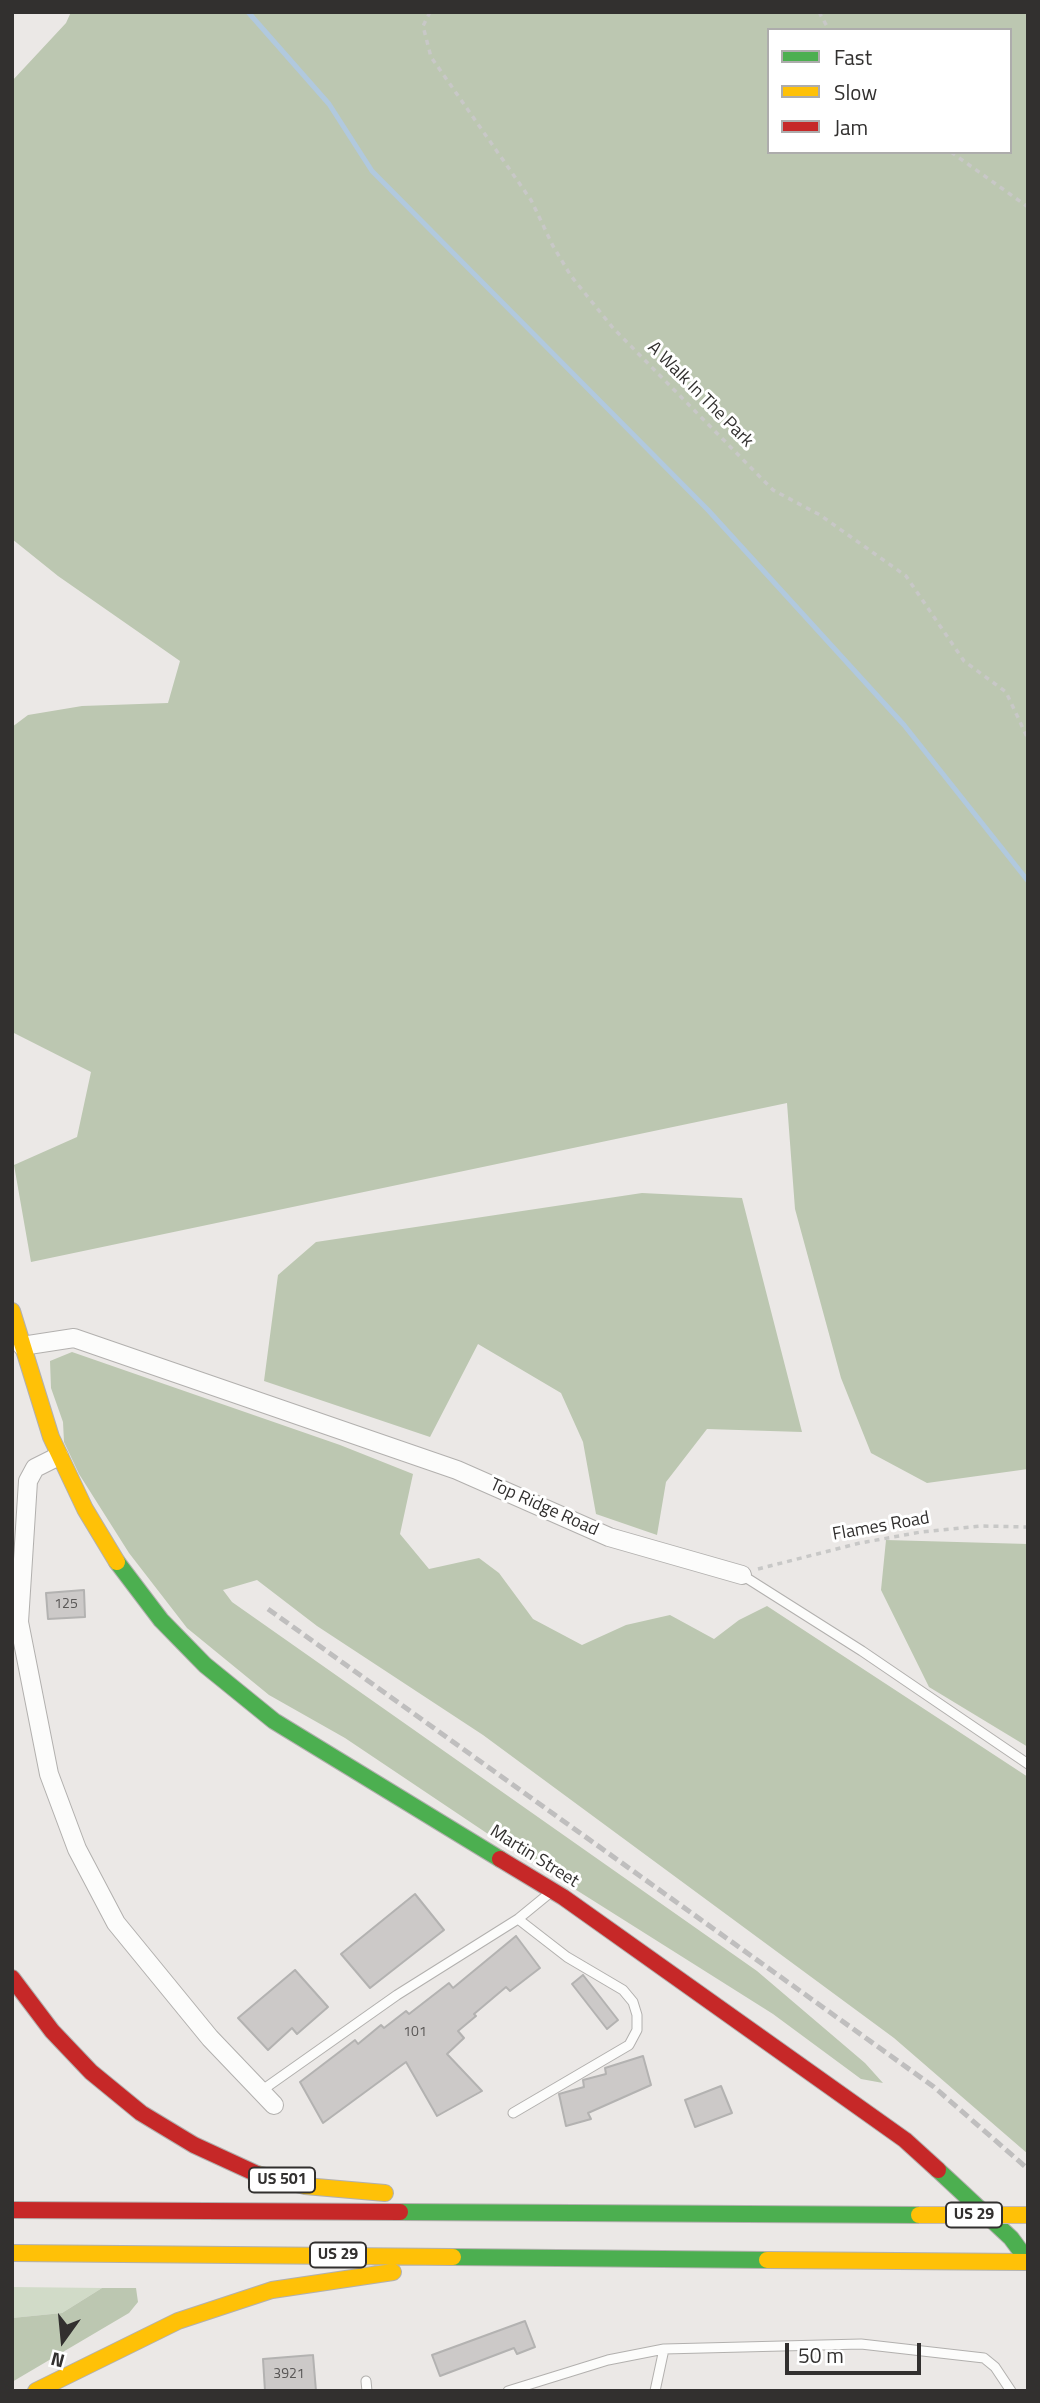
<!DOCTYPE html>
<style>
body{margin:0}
#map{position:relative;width:1040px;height:2403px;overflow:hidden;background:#ebe8e6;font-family:"Titillium Web",sans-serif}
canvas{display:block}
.frame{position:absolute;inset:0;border:14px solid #32302f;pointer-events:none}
.legend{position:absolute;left:767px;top:28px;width:245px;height:126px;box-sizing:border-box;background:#fff;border:2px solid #adacac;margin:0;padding:9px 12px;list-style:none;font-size:21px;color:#32302f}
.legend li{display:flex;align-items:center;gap:14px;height:35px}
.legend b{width:35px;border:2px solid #adacac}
.north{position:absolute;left:28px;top:2305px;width:70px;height:70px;-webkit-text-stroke:5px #fff;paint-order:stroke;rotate:195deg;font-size:19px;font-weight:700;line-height:28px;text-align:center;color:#32302f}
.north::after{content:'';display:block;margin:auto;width:24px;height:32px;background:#32302f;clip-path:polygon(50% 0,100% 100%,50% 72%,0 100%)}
.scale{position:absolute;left:785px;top:2343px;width:136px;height:32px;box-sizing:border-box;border:4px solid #32302f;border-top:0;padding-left:9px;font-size:21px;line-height:24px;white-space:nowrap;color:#32302f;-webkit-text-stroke:5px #fff;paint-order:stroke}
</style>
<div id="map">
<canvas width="1040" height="2403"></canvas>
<div class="frame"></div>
<ul class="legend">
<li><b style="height:9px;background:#4caf50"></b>Fast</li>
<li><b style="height:9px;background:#ffc107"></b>Slow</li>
<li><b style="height:9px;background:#c62828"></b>Jam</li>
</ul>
<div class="north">N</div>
<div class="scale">50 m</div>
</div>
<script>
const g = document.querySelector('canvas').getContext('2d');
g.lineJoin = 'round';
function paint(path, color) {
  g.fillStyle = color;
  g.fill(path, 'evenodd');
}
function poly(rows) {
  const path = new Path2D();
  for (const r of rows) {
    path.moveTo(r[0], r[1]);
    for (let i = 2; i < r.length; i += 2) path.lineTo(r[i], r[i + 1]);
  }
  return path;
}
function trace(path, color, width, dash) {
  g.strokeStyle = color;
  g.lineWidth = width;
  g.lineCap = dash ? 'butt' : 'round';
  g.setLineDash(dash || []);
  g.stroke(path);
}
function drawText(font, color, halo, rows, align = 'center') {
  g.font = font + ' "Titillium Web",sans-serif';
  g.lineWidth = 6;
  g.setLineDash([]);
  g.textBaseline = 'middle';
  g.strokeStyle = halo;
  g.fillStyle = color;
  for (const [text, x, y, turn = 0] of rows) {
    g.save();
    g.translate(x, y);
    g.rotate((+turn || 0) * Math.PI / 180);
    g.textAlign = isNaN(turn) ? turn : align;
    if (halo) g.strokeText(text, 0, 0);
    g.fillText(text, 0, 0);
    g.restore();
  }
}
const green = poly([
 [12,2287,102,2288,62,2313,12,2318]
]);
const forest = poly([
 [71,12,1028,12,1028,1469,927,1483,871,1453,841,1378,795,1209,787,1103,31,1262,14,1165,77,1137,91,1072,12,1032,12,727,28,715,82,706,168,703,180,661,58,576,12,539,12,81,66,23],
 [769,30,1010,30,1010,152,769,152],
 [642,1193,742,1198,802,1432,707,1429,666,1482,657,1535,596,1514,583,1442,561,1393,478,1344,430,1437,264,1381,278,1275,316,1242],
 [72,1352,340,1445,413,1474,400,1534,429,1569,479,1558,499,1573,533,1619,582,1645,626,1625,670,1615,714,1639,739,1620,767,1606,1028,1777,1028,2154,894,2038,483,1735,317,1626,257,1580,223,1590,232,1602,757,1971,865,2063,883,2083,861,2079,773,2014,497,1840,345,1738,269,1695,187,1628,129,1553,79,1474,64,1442,63,1422,51,1388,50,1361],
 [886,1540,1028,1544,1028,1747,929,1687,881,1590],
 [102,2288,136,2288,138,2302,129,2313,12,2382,12,2318,62,2313]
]);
const stream = poly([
 [248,12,329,104,372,171,708,510,904,725,1028,881]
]);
const building = poly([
 [84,1590,85,1617,48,1619,46,1593,84,1590],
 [415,1894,444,1930,370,1988,341,1954,415,1894],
 [516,1936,540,1968,510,1991,506,1987,474,2014,476,2016,458,2031,464,2038,447,2054,482,2091,437,2116,406,2062,323,2123,300,2082,355,2040,358,2044,381,2025,384,2028,406,2011,409,2014,449,1983,453,1988,516,1936],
 [295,1970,328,2007,297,2034,292,2028,268,2050,238,2018,295,1970],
 [583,1975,618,2020,607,2029,572,1984,583,1975],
 [643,2056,651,2085,588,2113,591,2119,566,2126,559,2094,584,2087,583,2080,606,2074,605,2068,643,2056],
 [721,2086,732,2113,695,2127,685,2100,721,2086],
 [525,2321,535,2347,517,2354,514,2348,440,2376,432,2355,525,2321],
 [313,2355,316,2391,265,2391,263,2359,313,2355]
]);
const path = poly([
 [430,12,423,26,431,57,531,200,553,246,571,276,613,328,773,490,820,515,906,576,964,661,1006,692,1028,739],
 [819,12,829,30],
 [951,152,1028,207],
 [758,1569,860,1543,921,1532,982,1526,1028,1527]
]);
const lane = poly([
 [742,1575,862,1651,1028,1764],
 [261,2091,397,1995,518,1919,551,1892],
 [513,2113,629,2045,637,2030,637,2015,633,2002,623,1990,567,1957,518,1919],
 [366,2381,367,2391],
 [508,2391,608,2360,664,2349,861,2344,984,2358,995,2367,1011,2391],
 [655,2391,664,2349]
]);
const street = poly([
 [22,1346,74,1338,457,1470,609,1537,742,1575],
 [59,1456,35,1468,28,1481,19,1622,49,1774,77,1849,116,1923,210,2038,274,2105]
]);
const fast = poly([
 [117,1562,161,1620,205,1665,274,1721,500,1859],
 [938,2170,1011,2238,1028,2261],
 [400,2212,919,2215],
 [453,2257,767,2260]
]);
const slow = poly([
 [12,1311,51,1437,85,1509,117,1562],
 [257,2174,305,2186,385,2193],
 [12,2253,453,2257],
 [767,2260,1028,2262],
 [36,2391,178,2321,272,2290,393,2272]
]);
const jam = poly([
 [500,1859,563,1897,905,2140,938,2170],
 [12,1978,52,2031,91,2072,141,2113,194,2145,257,2174],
 [12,2210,400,2212]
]);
const rail = poly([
 [268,1609,934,2087,1028,2169]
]);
const slowBridge = poly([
 [919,2215,1028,2215]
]);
const numberNames = [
 ["125",66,1605],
 ["101",415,2033],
 ["3921",289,2375]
];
const shields = [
 [282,2180,66],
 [974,2215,56],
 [338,2255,56]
];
const shieldNames = [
 ["US 501",282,2180],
 ["US 29",974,2215],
 ["US 29",338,2255]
];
const streetNames = [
 ["A Walk In The Park",700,395,45],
 ["Top Ridge Road",544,1508,24],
 ["Flames Road",881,1527,-10],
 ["Martin Street",534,1857,32]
];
paint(green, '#d1dbc8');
paint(forest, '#bcc7b1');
trace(stream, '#b1c9de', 5);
paint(building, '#ccc9c8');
trace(building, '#b3b2b1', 2);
trace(lane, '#b2b0ae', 11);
trace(street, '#b2b0ae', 20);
trace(fast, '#b2b0ae', 18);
trace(slow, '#b2b0ae', 18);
trace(jam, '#b2b0ae', 18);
trace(path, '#c8c8c7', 3.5, [5, 5]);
trace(lane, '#fcfcfb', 9);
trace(street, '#fcfcfb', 18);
trace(fast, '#4caf50', 16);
trace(slow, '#ffc107', 16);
trace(jam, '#c62828', 16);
trace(rail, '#bfbebe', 5, [10, 5]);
trace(slowBridge, '#c2b8b3', 18, []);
trace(slowBridge, '#ffc107', 16);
drawText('14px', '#585655', null, numberNames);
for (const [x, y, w] of shields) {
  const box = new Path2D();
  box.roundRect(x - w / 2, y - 12.5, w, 25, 5);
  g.fillStyle = '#fff';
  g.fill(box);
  trace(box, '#32302f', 2);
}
drawText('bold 16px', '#32302f', null, shieldNames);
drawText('18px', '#32302f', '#fff', streetNames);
</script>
